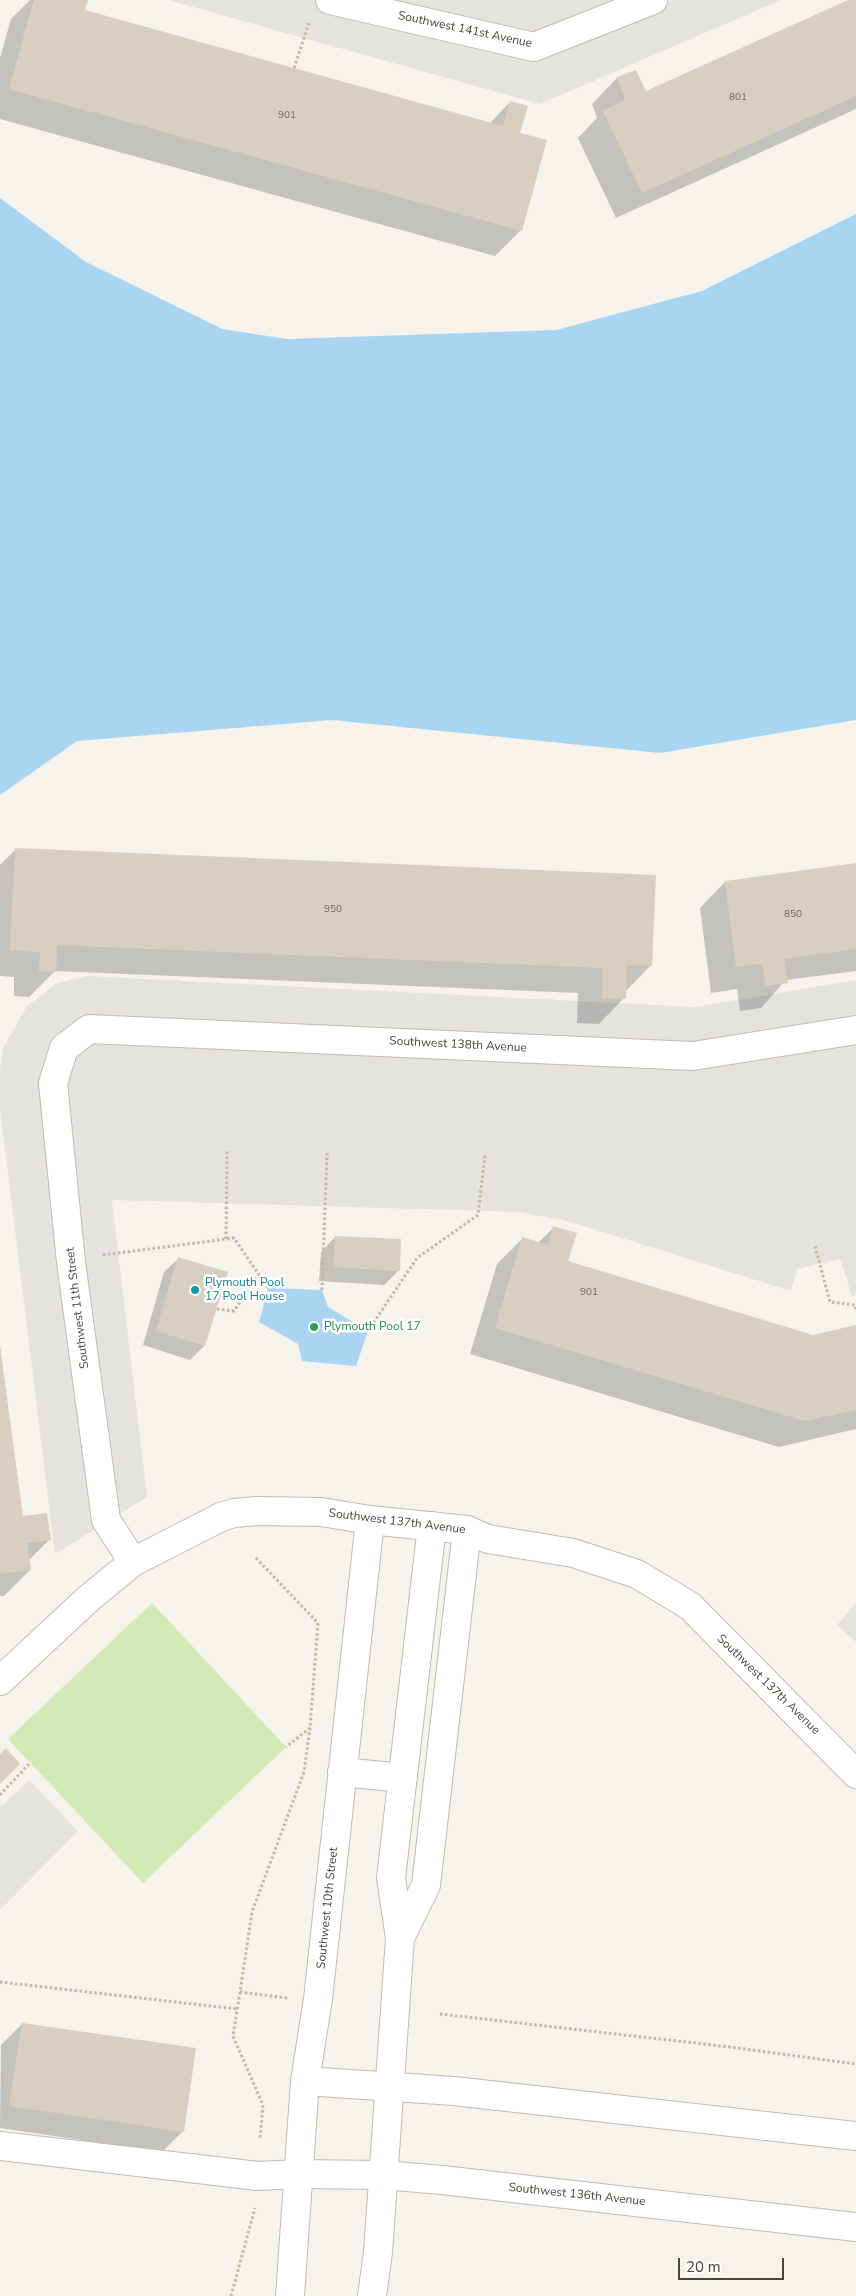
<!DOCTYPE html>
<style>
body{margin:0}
#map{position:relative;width:856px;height:2296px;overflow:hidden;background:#f6f3ec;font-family:"Nunito Sans",sans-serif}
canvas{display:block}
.scale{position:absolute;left:678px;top:2258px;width:106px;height:22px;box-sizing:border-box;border:2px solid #4b4439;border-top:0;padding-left:6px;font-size:15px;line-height:18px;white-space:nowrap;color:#4b4439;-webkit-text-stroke:4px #fff;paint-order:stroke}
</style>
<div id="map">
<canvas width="856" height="2296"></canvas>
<div class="scale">20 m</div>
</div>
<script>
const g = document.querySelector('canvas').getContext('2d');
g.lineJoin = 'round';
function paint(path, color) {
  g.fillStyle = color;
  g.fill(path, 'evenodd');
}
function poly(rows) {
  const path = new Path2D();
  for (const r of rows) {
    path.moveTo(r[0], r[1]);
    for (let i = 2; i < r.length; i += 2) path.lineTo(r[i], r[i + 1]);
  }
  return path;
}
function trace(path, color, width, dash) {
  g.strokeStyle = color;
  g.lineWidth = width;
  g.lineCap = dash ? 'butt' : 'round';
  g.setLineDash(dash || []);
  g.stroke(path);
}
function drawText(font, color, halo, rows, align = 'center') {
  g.font = font + ' "Nunito Sans",sans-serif';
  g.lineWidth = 5;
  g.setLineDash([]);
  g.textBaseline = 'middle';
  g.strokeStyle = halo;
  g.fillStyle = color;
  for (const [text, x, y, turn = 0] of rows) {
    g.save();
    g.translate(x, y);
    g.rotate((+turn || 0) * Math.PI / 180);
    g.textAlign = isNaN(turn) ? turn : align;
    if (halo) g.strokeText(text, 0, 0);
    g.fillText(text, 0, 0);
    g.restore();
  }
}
const green = poly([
 [152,1603,286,1747,143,1883,8,1739]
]);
const parking = poly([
 [168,0,781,0,540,104],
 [87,976,695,1007,856,980,856,1295,852,1296,840,1259,797,1269,791,1291,571,1222,520,1212,112,1200,147,1497,55,1554,0,1109,0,1071,3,1048,27,1006,57,983],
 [856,1603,856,1642,837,1625],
 [29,1780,78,1831,0,1910,0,1805,2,1806]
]);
const water = poly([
 [0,198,86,262,222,329,287,339,556,330,702,291,856,214,856,720,660,753,332,720,77,741,0,795],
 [268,1288,322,1290,328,1307,368,1331,356,1366,302,1361,298,1344,259,1322]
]);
const shadow = poly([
 [30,0,86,0,83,11,489,124,510,102,519,134,520,231,495,256,0,119,0,58,11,19],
 [851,0,856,0,856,109,616,218,578,138,597,118,592,104,617,78,645,93],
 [16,849,651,965,625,992,624,998,599,1024,577,1023,578,993,55,971,29,997,14,996,14,977,0,976,0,865],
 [856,864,856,971,786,980,761,1008,740,1011,737,989,711,993,700,908,725,882],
 [554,1227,566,1262,813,1336,856,1327,856,1429,779,1447,470,1354,497,1264,522,1239,538,1243],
 [335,1237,398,1271,384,1285,319,1281,321,1252],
 [179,1258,204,1346,190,1360,143,1345,164,1272],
 [0,1347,22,1518,49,1540,28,1561,30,1570,4,1596,0,1596],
 [22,2024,183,2131,162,2152,0,2128,1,2045]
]);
const building = poly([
 [34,0,88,0,85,10,503,126,510,101,528,106,520,133,547,140,522,231,9,89],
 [848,0,856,0,856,96,642,193,603,111,625,100,617,77,636,70,646,91],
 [15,848,656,875,652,966,627,965,626,999,602,998,603,968,57,945,56,972,39,971,40,952,10,950],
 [856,863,856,949,784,959,788,983,766,986,762,964,736,967,725,881],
 [553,1226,577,1233,568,1261,813,1335,856,1325,856,1410,805,1421,495,1328,522,1237,548,1245],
 [335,1236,401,1239,400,1271,333,1267],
 [178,1257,228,1272,205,1346,156,1331],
 [0,1346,23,1516,47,1513,51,1540,27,1543,31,1570,0,1574],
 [6,1748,20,1764,0,1784,0,1754],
 [22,2023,196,2048,184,2132,9,2106]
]);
const path = poly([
 [294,68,309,23],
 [226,1239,227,1151],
 [815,1246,830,1302,855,1305,856,1310],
 [103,1255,234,1238,268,1288],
 [322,1290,327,1153],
 [217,1309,234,1311,258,1274],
 [368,1331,417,1258,478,1215,485,1155],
 [256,1558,318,1623,310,1728,286,1747],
 [0,1795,30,1763],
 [0,1982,237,2009],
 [240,1992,233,2036,263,2105,260,2139],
 [287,1998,240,1992,252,1912,304,1772,310,1728],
 [440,2014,730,2047,856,2064],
 [231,2296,255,2208]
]);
const minor = poly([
 [330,0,534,47,653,0],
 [133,1562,106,1520,71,1262,53,1083,64,1048,89,1029,693,1056,856,1030],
 [0,1681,88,1599,133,1562,221,1517,234,1513,257,1511,321,1512,370,1520,467,1530,488,1539,573,1553,637,1574,690,1606,856,1774],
 [342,1772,403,1778],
 [400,1938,426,1885,467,1530],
 [305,2081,454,2091,856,2136],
 [0,2146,258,2176,297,2174,383,2175,442,2180,856,2227],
 [290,2296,305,2081,318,1999,370,1520],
 [372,2296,378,2252,400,1938,391,1878,432,1526]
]);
const markers = [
 [195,1290,5,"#0f9aa8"],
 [314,1327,5,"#2e9e5b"]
];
const numberNames = [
 ["801",738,98],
 ["901",287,116],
 ["950",333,910],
 ["850",793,915],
 ["901",589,1293]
];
const streetNames = [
 ["Southwest 141st Avenue",465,30,12],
 ["Southwest 138th Avenue",458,1045,3],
 ["Southwest 11th Street",78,1308,-97],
 ["Southwest 137th Avenue",397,1522,7],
 ["Southwest 137th Avenue",768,1685,44],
 ["Southwest 10th Street",328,1908,-84],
 ["Southwest 136th Avenue",577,2195,6]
];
const cultureNames = [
 ["Plymouth Pool",205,1283],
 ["17 Pool House",205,1297]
];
const leisureNames = [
 ["Plymouth Pool 17",324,1327]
];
paint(green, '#d2eab5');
paint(parking, '#e5e3e0');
paint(water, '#a9d4f2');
paint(shadow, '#0003');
paint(building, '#d8cfc1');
trace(minor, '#c2bbae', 30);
trace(path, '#c4b79f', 3, [2.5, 2.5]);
trace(minor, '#fff', 28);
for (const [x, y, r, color] of markers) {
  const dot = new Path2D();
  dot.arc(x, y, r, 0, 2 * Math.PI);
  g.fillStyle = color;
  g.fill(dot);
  trace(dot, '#fff', 2);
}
drawText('10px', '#6e675b', null, numberNames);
drawText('12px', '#4b4439', '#fff', streetNames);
drawText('12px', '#0d838f', '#fff', cultureNames, 'left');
drawText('12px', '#27864d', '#fff', leisureNames, 'left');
</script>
